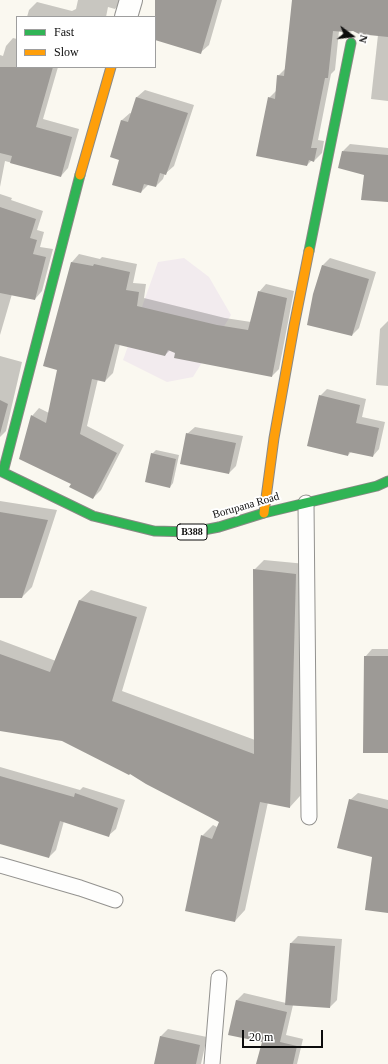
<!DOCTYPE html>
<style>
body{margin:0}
#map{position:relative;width:388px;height:1064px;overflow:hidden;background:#faf8f0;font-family:Georgia,serif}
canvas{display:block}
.legend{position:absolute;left:16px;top:16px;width:140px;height:52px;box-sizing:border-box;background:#fff;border:1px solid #9e9e9e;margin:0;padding:5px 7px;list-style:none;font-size:12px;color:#0c0c0c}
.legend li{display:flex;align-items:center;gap:8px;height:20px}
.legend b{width:20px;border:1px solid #9e9e9e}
.north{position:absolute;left:332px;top:16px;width:40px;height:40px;-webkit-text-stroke:3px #fff;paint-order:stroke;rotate:105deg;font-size:11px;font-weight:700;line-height:16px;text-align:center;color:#0c0c0c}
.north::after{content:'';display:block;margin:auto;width:14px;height:18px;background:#0c0c0c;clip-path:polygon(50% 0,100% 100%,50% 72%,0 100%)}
.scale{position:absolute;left:242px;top:1030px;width:81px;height:18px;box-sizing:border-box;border:2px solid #0c0c0c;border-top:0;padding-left:5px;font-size:12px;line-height:14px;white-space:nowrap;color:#0c0c0c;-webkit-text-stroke:3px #fff;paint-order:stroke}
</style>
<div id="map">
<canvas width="388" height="1064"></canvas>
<ul class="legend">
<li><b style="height:5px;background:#30b455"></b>Fast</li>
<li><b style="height:5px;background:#ff9f0a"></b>Slow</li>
</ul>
<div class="north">N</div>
<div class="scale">20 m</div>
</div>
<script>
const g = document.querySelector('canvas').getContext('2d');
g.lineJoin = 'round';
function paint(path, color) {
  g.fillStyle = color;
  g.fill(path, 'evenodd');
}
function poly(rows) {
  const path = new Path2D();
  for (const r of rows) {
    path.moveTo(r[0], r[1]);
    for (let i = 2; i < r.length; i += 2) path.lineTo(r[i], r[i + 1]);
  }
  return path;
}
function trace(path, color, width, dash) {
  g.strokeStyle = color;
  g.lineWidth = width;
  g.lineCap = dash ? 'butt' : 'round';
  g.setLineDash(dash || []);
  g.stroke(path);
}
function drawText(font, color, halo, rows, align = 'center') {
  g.font = font + ' Georgia,serif';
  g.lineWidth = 4;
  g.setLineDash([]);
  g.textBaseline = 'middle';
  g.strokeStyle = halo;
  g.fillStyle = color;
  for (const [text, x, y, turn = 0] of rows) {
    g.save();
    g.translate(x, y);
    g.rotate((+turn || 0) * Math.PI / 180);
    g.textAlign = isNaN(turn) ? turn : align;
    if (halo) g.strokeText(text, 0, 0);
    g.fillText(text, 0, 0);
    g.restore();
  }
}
const industrial = poly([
 [184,258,209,277,231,315,193,377,167,382,123,360,158,262]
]);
const shadow = poly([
 [78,0,123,0,115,9,108,7,106,17,27,17,29,10,37,2,72,11,76,9],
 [165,0,222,0,209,45,201,52,155,39,155,34],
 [293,0,388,0,388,101,371,99,378,35,353,30,339,31,335,70,331,74,318,140,324,141,322,153,314,161,312,160,307,165,269,98,277,90,278,76,286,68],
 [13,38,17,39,17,67,58,67,43,119,79,129,68,168,61,176,5,161,0,187,0,55,3,56,6,46],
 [145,90,194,105,174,166,166,173,165,173,163,179,156,186,149,184,141,192,120,159,122,120,130,113,132,114,137,97],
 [350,144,388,148,388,201,343,151],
 [0,194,12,198,11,200,43,211,37,230,44,232,40,247,53,249,42,291,35,299,12,294,0,335],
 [79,254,100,259,102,257,137,264,133,283,146,284,144,298,225,318,251,322,259,292,266,284,294,291,279,369,272,376,170,350,165,355,120,344,113,373,105,381,98,379,87,426,124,445,101,490,93,498,72,484,32,416,39,408,49,413,58,369,72,262],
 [330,258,376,272,359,328,352,335,322,266],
 [388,321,388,386,376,385,380,329],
 [0,356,22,362,6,431,0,437],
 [327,389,366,399,362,417,385,422,379,449,373,456,351,452,348,455,320,396],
 [195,427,243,436,236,466,229,473,187,434],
 [156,450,179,455,173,483,170,487,152,454],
 [0,501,57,510,32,587,22,597,0,597],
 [264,560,306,564,300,796,290,807,268,802,245,910,235,921,202,836,213,825,217,827,220,822,130,773,63,740,0,730,0,640,56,661,80,600,91,590,147,607,122,691,255,740,254,570],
 [372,649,388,649,388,752,365,657],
 [0,767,80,790,83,787,125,800,116,829,108,836,64,821,56,850,49,857,0,843],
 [358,793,388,800,388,912,373,856,350,800],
 [298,936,342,939,337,1000,330,1007,293,1005,286,1035,303,1039,297,1064,257,1064,263,1042,229,1034,237,1000,244,993,286,1003,291,943],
 [168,1029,207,1037,201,1064,155,1064,161,1036]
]);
const building = poly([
 [155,0,217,0,201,54,155,40],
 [292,0,388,0,388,37,359,34,353,31,345,32,333,31,328,78,325,78,311,148,317,148,314,162,309,160,307,166,256,156,268,97,275,99,277,75,284,76],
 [0,67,53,67,36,127,72,137,61,177,10,163,12,156,0,153],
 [136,97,188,113,166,175,160,173,156,187,144,184,141,193,112,185,119,160,110,157,121,120,128,122],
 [342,151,388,155,388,202,361,200,364,175,338,168],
 [0,207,36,219,30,238,37,240,33,254,46,257,35,300,0,293],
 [71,262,93,266,94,264,130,272,126,290,139,292,137,306,217,325,248,330,258,291,287,298,272,377,174,358,175,353,168,350,165,356,115,344,105,382,92,379,80,434,117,453,93,499,69,487,71,484,19,459,31,415,46,423,57,370,43,366],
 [322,265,369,279,352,336,307,325,313,294],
 [319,395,360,405,356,423,379,428,373,457,349,452,348,456,307,446],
 [0,400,8,404,0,434],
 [186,433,236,443,229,474,180,464],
 [151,453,176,459,170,488,145,482],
 [0,512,48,520,22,598,0,598],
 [253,569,296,574,290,808,260,802,235,922,185,911,201,835,212,839,219,822,146,784,130,774,129,775,62,741,0,731,0,654,50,672,79,600,137,617,112,701,254,754],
 [364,656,388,656,388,753,363,753],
 [0,776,74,797,75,793,118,808,109,837,60,821,49,858,0,844],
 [349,799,388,809,388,913,365,910,372,857,337,848],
 [290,943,335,946,330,1008,285,1005],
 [236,1000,287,1012,280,1042,297,1046,293,1064,256,1064,262,1042,228,1035],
 [160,1036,200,1045,196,1064,154,1064]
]);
const lane = poly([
 [306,503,309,817],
 [0,865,80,888,115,900],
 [212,1064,219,978]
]);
const street = poly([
 [126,17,131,0]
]);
const fast = poly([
 [309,251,351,43],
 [0,471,93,516,154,531,193,532,219,527,264,513,377,486,388,481],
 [3,472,80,175]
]);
const slow = poly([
 [80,175,111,67],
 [264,513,274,438,294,326,309,251]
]);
const shields = [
 [192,532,30]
];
const shieldNames = [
 ["B388",192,532]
];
const streetNames = [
 ["Borupana Road",246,506,-16]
];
paint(industrial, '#f2ebee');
paint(shadow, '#0003');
paint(building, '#9d9a96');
trace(lane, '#93928f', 17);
trace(street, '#93928f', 24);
trace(fast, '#8a8985', 11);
trace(slow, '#8a8985', 11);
trace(lane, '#fefefd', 15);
trace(street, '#fefefd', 22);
trace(fast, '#30b455', 9);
trace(slow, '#ff9f0a', 9);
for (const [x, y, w] of shields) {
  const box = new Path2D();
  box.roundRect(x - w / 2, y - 8, w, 16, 3);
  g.fillStyle = '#fff';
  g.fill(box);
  trace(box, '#0c0c0c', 1);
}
drawText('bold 10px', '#0c0c0c', null, shieldNames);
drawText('11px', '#0c0c0c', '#fff', streetNames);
</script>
